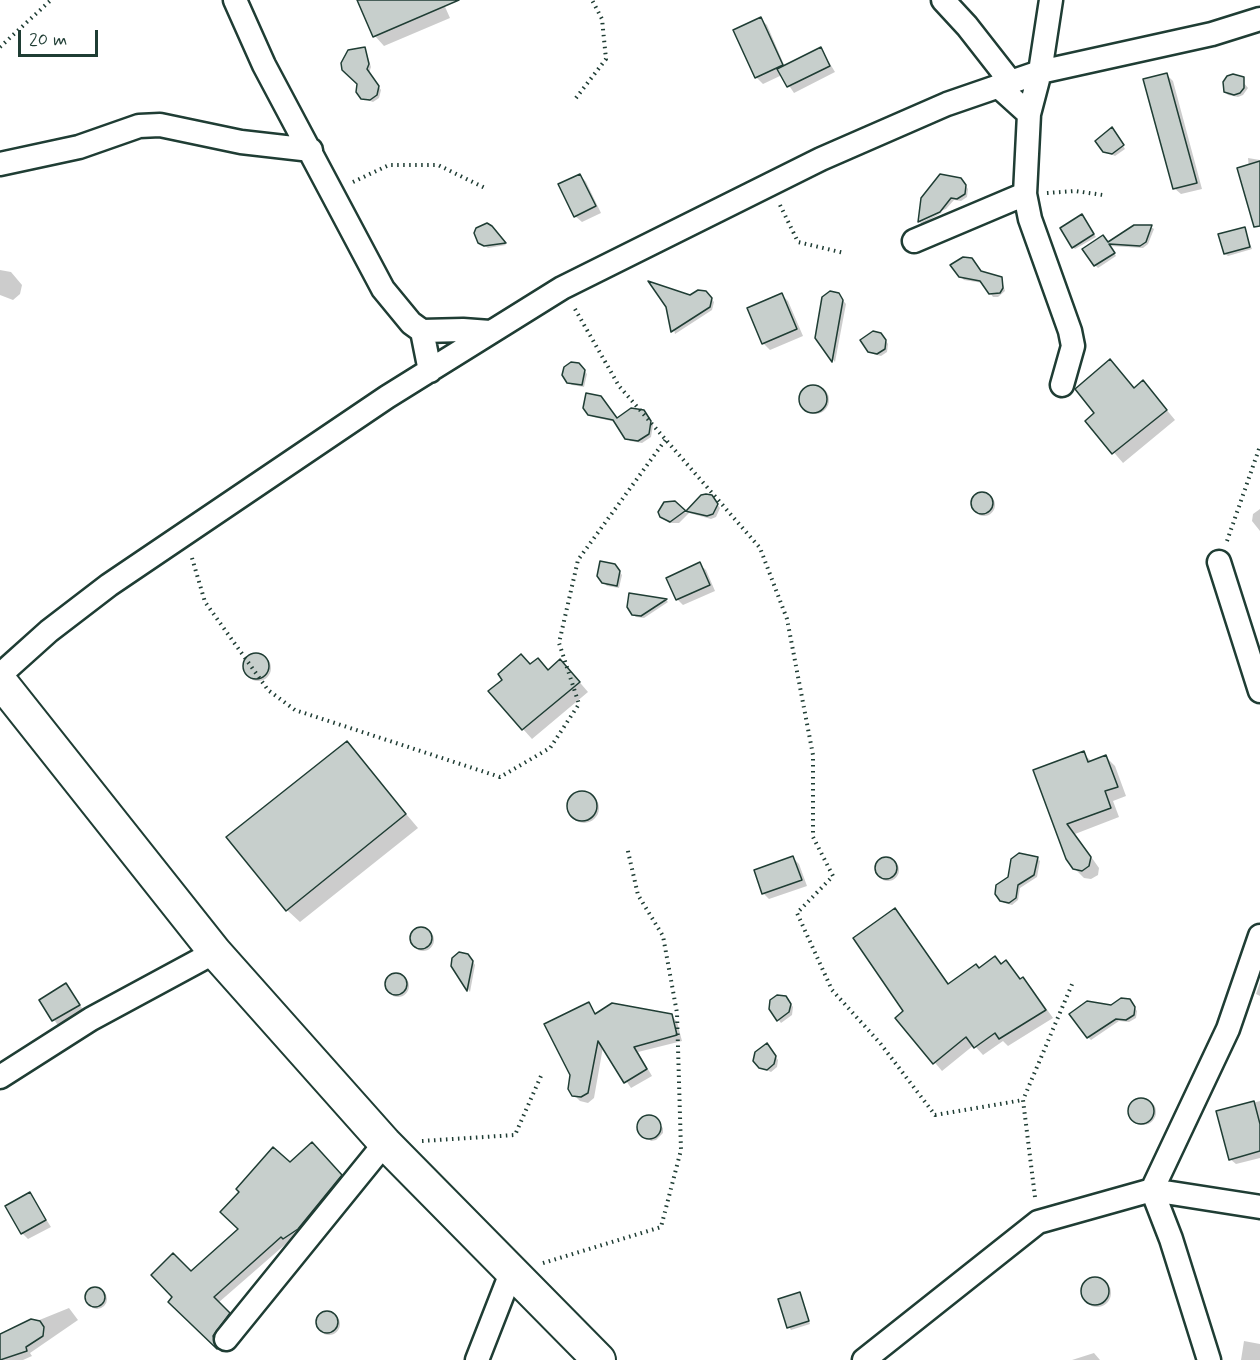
<!DOCTYPE html>
<style>
body{margin:0}
#map{position:relative;width:1260px;height:1360px;overflow:hidden;background:#fff;font-family:Mynerve,sans-serif}
canvas{display:block}
.scale{position:absolute;left:18px;top:30px;width:80px;height:27px;box-sizing:border-box;border:3px solid #1f3d34;border-top:0;padding-left:8px;font-size:18px;line-height:21px;white-space:nowrap;color:#1f3d34;-webkit-text-stroke:4px #fff;paint-order:stroke}
</style>
<div id="map">
<canvas width="1260" height="1360"></canvas>
<div class="scale">20 m</div>
</div>
<script>
const g = document.querySelector('canvas').getContext('2d');
g.lineJoin = 'round';
function paint(path, color) {
  g.fillStyle = color;
  g.fill(path, 'evenodd');
}
function poly(rows) {
  const path = new Path2D();
  for (const r of rows) {
    if (r.length === 3) {
      path.moveTo(r[0] + r[2], r[1]);
      path.arc(r[0], r[1], r[2], 0, 2 * Math.PI);
      continue;
    }
    path.moveTo(r[0], r[1]);
    for (let i = 2; i < r.length; i += 2) path.lineTo(r[i], r[i + 1]);
  }
  return path;
}
function trace(path, color, width, dash) {
  g.strokeStyle = color;
  g.lineWidth = width;
  g.lineCap = dash ? 'butt' : 'round';
  g.setLineDash(dash || []);
  g.stroke(path);
}
const shadow = poly([
 [358,0,442,0,450,18,384,46,375,36],
 [760,19,767,25,785,67,821,49,835,72,794,93,782,75,763,84,756,77],
 [365,48,371,67,369,73,381,90,379,98,373,102,362,98,359,84],
 [1167,75,1173,81,1202,189,1181,194,1174,188],
 [1239,77,1248,88,1243,95,1238,97,1228,95,1225,92],
 [1114,131,1125,149,1115,156,1104,151],
 [1248,158,1260,160,1259,227,1254,222],
 [580,175,586,182,601,213,582,222,575,216],
 [941,176,961,179,968,189,967,197,961,201,954,200,946,209,921,219,921,222,945,211,922,224,919,221,923,199],
 [1085,219,1096,237,1075,249,1073,247],
 [487,225,506,245,488,248,479,242],
 [1151,227,1154,229,1148,244,1143,248,1110,246,1116,256,1098,268,1095,265,1108,244],
 [1244,228,1252,249,1228,256,1225,254],
 [0,270,11,272,22,285,20,294,13,300,0,295],
 [981,273,1001,278,1005,291,998,297,993,297,983,283,964,280,960,276],
 [782,295,788,301,803,336,770,350,764,344,749,309],
 [690,296,709,296,714,302,712,310,675,334,668,306],
 [841,298,846,304,835,362,816,338],
 [884,338,888,344,887,352,881,356,873,354,870,351],
 [1110,361,1135,389,1152,392,1175,420,1123,463,1087,421,1096,413],
 [582,368,587,374,584,387,572,385,568,382],
 [815,400,14],
 [590,414,617,419,647,415,653,425,651,437,642,443,630,441,616,422,593,417],
 [984,505,11],
 [711,496,720,508,716,517,711,519,689,513,679,523,669,523,662,516,675,503,686,513,701,497],
 [1260,509,1260,531,1252,521,1253,514],
 [699,564,706,570,715,591,683,605,677,599],
 [617,569,622,575,619,588,607,586,603,582],
 [631,595,666,600,668,602,644,618,636,617,633,614],
 [258,668,13],
 [531,666,549,671,570,671,588,692,532,739,523,729],
 [346,743,418,828,300,922,287,910],
 [1083,753,1092,762,1106,757,1115,766,1126,796,1113,801,1119,817,1075,834,1099,868,1098,875,1091,879,1084,878,1074,868,1035,771],
 [584,808,15],
 [793,858,799,864,807,886,769,899,763,893],
 [1037,858,1040,861,1037,877,1020,888,1018,900,1012,905,1004,903,1001,900],
 [888,870,11],
 [895,910,949,984,995,958,1002,965,1006,962,1021,980,1023,979,1031,987,1053,1018,1008,1046,1003,1041,983,1055,974,1045,942,1071,897,1018,906,1011],
 [423,940,11],
 [471,959,475,965,470,992,452,966],
 [398,986,11],
 [1260,982,1260,996,1256,994],
 [68,989,85,1012,59,1027,43,1003],
 [789,1001,793,1007,792,1015,781,1023,770,1008],
 [588,1004,597,1015,671,1015,677,1022,682,1041,638,1052,652,1076,631,1088,603,1047,594,1098,588,1103,580,1101,574,1095],
 [1132,1004,1137,1011,1136,1018,1129,1022,1119,1021,1091,1040,1088,1037,1111,1006],
 [770,1048,778,1060,777,1067,771,1072,760,1067],
 [1143,1112,13],
 [1260,1101,1260,1158,1236,1164,1230,1159,1218,1112],
 [651,1117,663,1128,663,1133,656,1140,651,1141,639,1130,643,1118],
 [312,1144,347,1181,290,1244,288,1242,218,1303,235,1320,218,1343,220,1351,170,1302,191,1273,240,1229,290,1164],
 [30,1194,51,1227,28,1239,22,1233],
 [1097,1293,14],
 [97,1299,10],
 [799,1294,810,1324,791,1330,789,1327],
 [69,1308,78,1320,30,1353,32,1356,23,1360,0,1360,0,1336],
 [329,1324,11],
 [1244,1341,1260,1344,1260,1360,1241,1360],
 [1094,1353,1100,1360,1072,1360]
]);
const building = poly([
 [357,0,459,0,373,37,357,0],
 [761,17,783,65,755,78,733,30,761,17],
 [365,47,369,64,367,69,379,86,377,95,370,100,361,99,356,92,357,84,342,70,341,63,348,50,365,47],
 [821,47,830,66,787,87,777,69,821,47],
 [1167,73,1197,183,1173,189,1143,79,1167,73],
 [1233,74,1244,77,1244,88,1240,93,1234,95,1224,92,1223,82,1227,76,1233,74],
 [1112,127,1124,145,1112,154,1103,152,1095,141,1112,127],
 [1260,161,1260,226,1254,227,1237,168,1260,161],
 [580,174,596,206,574,217,558,184,580,174],
 [940,174,961,178,966,185,965,194,957,199,951,198,940,212,918,222,921,198,940,174],
 [1082,214,1094,234,1072,248,1060,228,1082,214],
 [487,223,492,226,506,243,484,246,478,243,474,233,476,228,487,223],
 [1134,225,1152,225,1146,242,1140,246,1109,244,1115,253,1094,266,1082,249,1103,235,1108,242,1134,225],
 [1245,227,1250,247,1224,254,1218,234,1245,227],
 [963,257,972,258,981,271,1002,277,1003,288,1000,293,989,294,980,281,959,277,950,265,963,257],
 [648,281,690,295,698,290,706,291,712,298,710,307,671,332,666,307,648,281],
 [830,291,839,293,843,300,832,362,815,338,822,297,830,291],
 [782,293,797,329,762,344,747,308,782,293],
 [873,331,881,333,886,340,885,349,877,354,868,352,860,340,873,331],
 [1110,359,1134,388,1143,380,1167,410,1112,454,1085,421,1094,413,1075,389,1110,359],
 [571,362,579,363,585,370,582,385,567,383,562,375,564,367,571,362],
 [813,399,14],
 [586,393,601,396,617,418,631,408,644,410,651,421,649,434,638,441,625,439,613,420,588,415,583,408,586,393],
 [982,503,11],
 [706,494,712,495,718,504,713,514,707,516,685,511,670,522,660,517,658,512,664,502,675,501,686,511,701,495,706,494],
 [600,561,615,564,620,571,617,586,602,583,597,576,600,561],
 [700,562,710,585,676,600,666,578,700,562],
 [629,593,667,599,641,616,632,615,627,607,629,593],
 [256,666,13],
 [521,654,530,664,538,658,548,670,560,659,580,682,522,730,488,691,502,680,498,674,521,654],
 [347,741,406,814,286,911,226,837,347,741],
 [1084,751,1088,762,1106,755,1118,787,1105,791,1111,808,1067,824,1091,857,1089,866,1082,871,1073,869,1066,859,1033,770,1084,751],
 [582,806,15],
 [1019,853,1038,857,1034,875,1018,885,1016,898,1009,903,1000,901,995,894,996,885,1008,877,1011,859,1019,853],
 [793,856,802,880,762,894,754,870,793,856],
 [886,868,11],
 [895,908,948,984,976,964,979,968,995,956,1001,964,1006,960,1020,979,1023,977,1046,1010,999,1039,995,1033,974,1048,966,1037,933,1064,895,1018,903,1011,853,938,895,908],
 [421,938,11],
 [459,952,468,954,473,961,467,991,451,966,452,958,459,952],
 [396,984,11],
 [66,983,80,1005,52,1021,39,1000,66,983],
 [777,995,786,996,791,1004,789,1012,777,1021,769,1009,770,1000,777,995],
 [1121,998,1130,999,1135,1007,1134,1015,1126,1020,1116,1019,1087,1038,1069,1014,1087,1001,1111,1005,1121,998],
 [589,1002,595,1014,612,1003,672,1014,677,1035,634,1047,647,1069,624,1083,598,1041,588,1093,581,1097,572,1096,568,1089,570,1075,544,1024,589,1002],
 [767,1043,776,1056,774,1064,767,1070,759,1068,753,1061,755,1052,767,1043],
 [1141,1111,13],
 [1254,1101,1260,1124,1260,1151,1229,1160,1216,1111,1254,1101],
 [649,1127,12],
 [312,1142,342,1175,298,1229,283,1239,281,1237,214,1297,230,1313,213,1336,217,1349,168,1302,172,1297,151,1275,173,1253,191,1271,238,1229,220,1212,239,1192,236,1189,273,1147,290,1162,312,1142],
 [30,1192,46,1220,21,1234,5,1206,30,1192],
 [1095,1291,14],
 [95,1297,10],
 [800,1292,809,1321,787,1328,778,1299,800,1292],
 [327,1322,11],
 [31,1319,40,1321,44,1327,43,1336,26,1347,27,1351,0,1360,0,1334,31,1319]
]);
const path = poly([
 [0,47,51,0],
 [576,98,606,59,602,19,592,0],
 [353,182,389,165,438,165,485,188],
 [1047,193,1075,191,1103,195],
 [780,205,798,242,844,253],
 [575,309,619,386,760,548,787,619,813,755,813,837,833,876,797,913,832,990,880,1043,935,1115,1023,1100],
 [1227,541,1260,446],
 [192,558,205,602,268,690,295,710,500,777,550,748,579,704,559,643,578,560,666,439],
 [422,1141,515,1135,541,1076],
 [1035,1197,1023,1100,1073,982],
 [543,1263,661,1227,681,1150,677,1013,663,936,638,895,627,847]
]);
const street = poly([
 [235,0,264,65,383,289,411,323,422,331,430,371],
 [943,0,967,26,1010,81],
 [998,86,1029,114],
 [0,164,79,147,139,126,160,125,241,142,311,150],
 [914,241,1025,194],
 [422,331,463,330,490,332],
 [1062,385,1073,346,1070,331,1030,219,1025,194,1029,114,1040,72,1212,34,1260,19],
 [1219,562,1260,691],
 [0,675,49,631,109,585,387,397,562,288,821,159,947,104,1040,72,1051,0],
 [0,1077,91,1019,215,952],
 [226,1339,385,1143],
 [477,1360,511,1273],
 [864,1360,1038,1222,1152,1190,1260,1207],
 [1209,1360,1171,1239,1152,1190,1228,1029,1260,936]
]);
const secondary = poly([
 [0,681,215,952,385,1143,599,1360]
]);
paint(shadow, '#0003');
paint(building, '#c7cfcc');
trace(building, '#1f3d34', 1.5);
trace(street, '#1f3d34', 27);
trace(secondary, '#1f3d34', 36);
trace(path, '#1f3d34', 4, [1.5, 4.5]);
trace(street, '#fff', 22);
trace(secondary, '#fff', 32);
</script>
